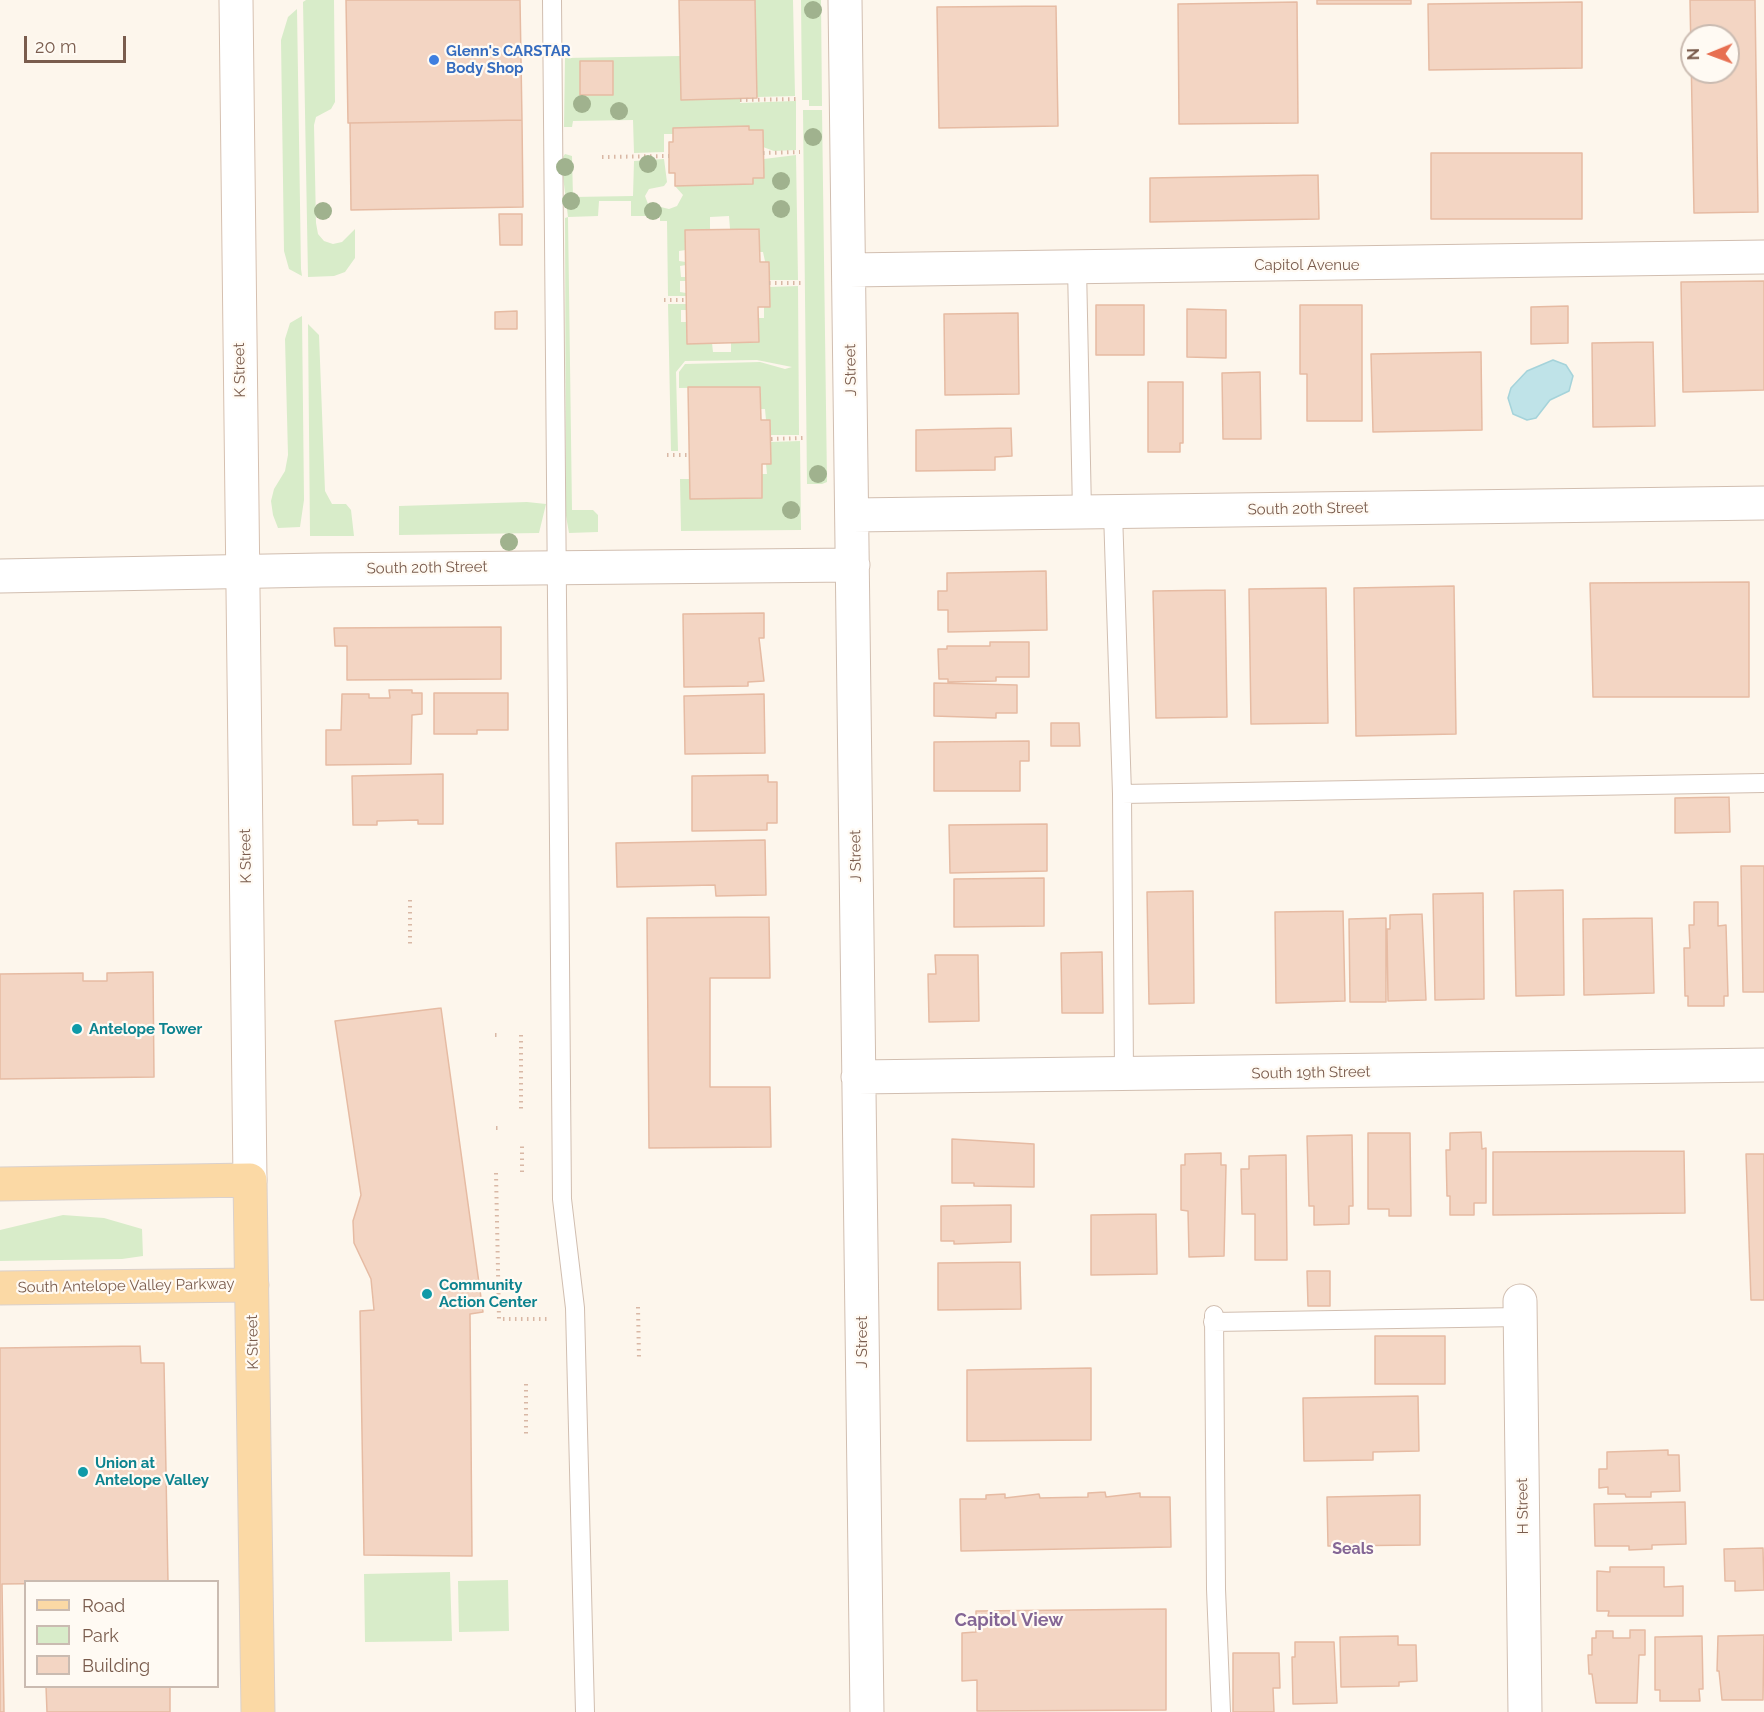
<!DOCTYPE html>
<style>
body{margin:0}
#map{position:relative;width:1764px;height:1712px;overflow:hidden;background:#fdf6ec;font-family:Raleway,sans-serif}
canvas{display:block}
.legend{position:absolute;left:24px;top:1580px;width:195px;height:108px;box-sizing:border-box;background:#fffaf3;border:2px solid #cabbb1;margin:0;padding:8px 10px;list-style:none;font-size:18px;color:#7a5c4d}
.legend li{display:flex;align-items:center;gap:12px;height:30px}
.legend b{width:30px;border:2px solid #cabbb1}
.north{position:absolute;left:1680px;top:24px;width:60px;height:60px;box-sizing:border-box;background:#fffaf3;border:2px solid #cabbb1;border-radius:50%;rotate:269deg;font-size:16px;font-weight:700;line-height:24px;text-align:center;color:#7a5c4d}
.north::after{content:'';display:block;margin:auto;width:21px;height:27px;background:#e76f51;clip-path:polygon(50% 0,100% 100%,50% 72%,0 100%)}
.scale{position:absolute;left:24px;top:36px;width:102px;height:27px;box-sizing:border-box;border:3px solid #7a5c4d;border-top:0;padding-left:8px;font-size:18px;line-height:21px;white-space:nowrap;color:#7a5c4d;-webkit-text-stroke:4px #fffaf3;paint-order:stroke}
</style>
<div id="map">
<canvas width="1764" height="1712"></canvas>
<ul class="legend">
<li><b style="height:8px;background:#fbd9a5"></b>Road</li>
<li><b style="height:16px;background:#d8ecc9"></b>Park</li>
<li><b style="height:16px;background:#f3d5c3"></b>Building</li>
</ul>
<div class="north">N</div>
<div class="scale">20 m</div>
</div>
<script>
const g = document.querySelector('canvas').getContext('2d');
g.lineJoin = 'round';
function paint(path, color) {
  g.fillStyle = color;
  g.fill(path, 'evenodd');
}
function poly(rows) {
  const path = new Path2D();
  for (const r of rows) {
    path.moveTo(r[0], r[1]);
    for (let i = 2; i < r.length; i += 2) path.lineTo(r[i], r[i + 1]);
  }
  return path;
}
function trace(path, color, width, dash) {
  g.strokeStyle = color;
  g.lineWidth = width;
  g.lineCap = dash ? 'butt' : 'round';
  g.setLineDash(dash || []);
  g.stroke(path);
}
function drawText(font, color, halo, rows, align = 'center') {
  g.font = font + ' Raleway,sans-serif';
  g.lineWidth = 4.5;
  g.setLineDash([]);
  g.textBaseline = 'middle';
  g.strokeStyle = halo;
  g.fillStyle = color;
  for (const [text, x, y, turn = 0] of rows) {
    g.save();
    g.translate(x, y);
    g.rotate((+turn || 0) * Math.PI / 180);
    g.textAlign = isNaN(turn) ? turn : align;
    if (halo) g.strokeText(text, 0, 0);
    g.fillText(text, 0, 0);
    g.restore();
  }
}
const green = poly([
 [306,0,334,0,335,102,331,109,316,117,314,125,316,223,318,234,324,241,333,244,342,242,355,229,355,258,345,272,334,276,308,277,303,2],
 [755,0,793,0,795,96,757,97],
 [801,0,821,0,822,106,809,106,809,100,802,100],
 [297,9,301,269,302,276,289,269,284,251,281,40,288,17],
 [680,56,740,98,740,103,796,101,796,150,774,151,763,147,763,130,749,130,749,126,674,128,673,134,664,134,664,152,634,153,633,120,573,121,572,127,564,127,565,58],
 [803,110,822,110,827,482,822,484,807,484],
 [565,154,572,156,573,197,633,196,634,161,664,159,667,182,664,186,649,189,645,196,648,204,669,209,677,206,683,195,675,186,752,184,753,178,764,177,764,159,796,155,798,280,769,280,763,252,760,252,759,229,730,229,729,216,710,217,710,230,686,230,686,250,679,251,679,261,686,262,686,265,680,266,681,277,686,277,686,281,680,281,680,292,686,293,686,296,668,296,667,221,660,221,660,216,631,216,631,201,599,201,598,216,568,217,572,510,593,510,598,515,598,532,569,533,566,516,565,218,568,217,561,160],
 [798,286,799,435,771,435,770,420,766,420,765,409,761,409,760,387,679,388,679,372,685,364,760,362,785,369,792,367,757,360,685,361,676,372,678,451,671,451,668,304,686,304,687,310,681,310,681,322,687,322,712,343,713,352,731,352,731,343,759,342,758,318,764,318,764,307,770,307,769,287],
 [302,316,304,500,300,527,278,528,273,515,271,501,274,489,285,471,288,455,285,339,290,323],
 [308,324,319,335,325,491,332,504,346,504,351,510,354,536,310,536],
 [800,441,801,530,681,531,680,479,690,479,690,499,762,498,762,474,767,474,766,464,771,464,771,442],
 [527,502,546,504,539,533,399,535,399,506],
 [63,1215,104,1218,142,1229,143,1256,122,1259,0,1261,0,1230],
 [450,1572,452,1641,365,1642,364,1574],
 [508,1580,509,1631,459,1632,458,1581]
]);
const water = poly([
 [1553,360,1566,365,1573,376,1569,391,1550,400,1536,418,1527,420,1513,414,1508,398,1511,388,1527,371,1553,360]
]);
const building = poly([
 [346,0,520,0,522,120,348,123,346,0],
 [679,0,755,0,757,98,681,100,679,0],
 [1317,0,1411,0,1411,4,1317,4,1317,0],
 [1690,0,1755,0,1758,212,1694,213,1690,0],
 [1692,36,1728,36,1728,72,1692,72,1692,36],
 [1297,2,1298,123,1179,124,1178,4,1297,2],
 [1582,2,1582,68,1429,70,1428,4,1582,2],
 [1056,6,1058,126,939,128,937,7,1056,6],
 [580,61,613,61,613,95,580,95,580,61],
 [522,120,523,207,351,210,350,123,522,120],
 [749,126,749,130,763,130,764,178,753,178,753,184,675,186,675,173,669,173,669,142,673,142,673,128,749,126],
 [1431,153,1582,153,1582,219,1431,219,1431,153],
 [1318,175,1319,219,1150,222,1150,178,1318,175],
 [499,214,522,214,522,245,500,245,499,214],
 [759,229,760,262,769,262,770,307,758,307,759,342,687,344,685,230,759,229],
 [1764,281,1764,390,1683,392,1681,282,1764,281],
 [1096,305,1144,305,1144,355,1096,355,1096,305],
 [1300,305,1362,305,1362,421,1307,421,1307,374,1300,374,1300,305],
 [1568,306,1568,343,1531,344,1531,307,1568,306],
 [1187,309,1226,310,1226,358,1187,357,1187,309],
 [517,311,517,329,495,329,495,312,517,311],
 [1018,313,1019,394,945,395,944,314,1018,313],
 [1653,342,1655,426,1593,427,1592,343,1653,342],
 [1481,352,1482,430,1373,432,1371,354,1481,352],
 [1260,372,1261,439,1223,439,1222,373,1260,372],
 [1148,382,1183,382,1183,443,1180,443,1180,452,1148,452,1148,382],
 [688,387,760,387,761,420,770,420,771,464,762,464,762,498,690,499,688,387],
 [1011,428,1012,456,995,457,995,470,916,471,916,430,1011,428],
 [1046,571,1047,630,948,632,948,610,938,610,938,591,947,591,947,573,1046,571],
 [1749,582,1749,697,1593,697,1590,583,1749,582],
 [1454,586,1456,734,1356,736,1354,588,1454,586],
 [1326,588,1328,723,1251,724,1249,589,1326,588],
 [1225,590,1227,717,1156,718,1153,591,1225,590],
 [764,613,764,638,759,638,764,681,748,682,748,686,684,687,683,614,764,613],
 [501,627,501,679,347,680,347,646,335,646,334,628,501,627],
 [990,642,1029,642,1029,677,996,677,996,681,948,682,948,679,939,679,938,649,947,649,947,646,990,646,990,642],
 [934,683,1017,685,1017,713,996,713,996,718,934,716,934,683],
 [389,690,412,690,412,693,422,693,422,714,412,715,411,764,326,765,326,730,341,730,342,694,369,694,369,698,390,698,389,690],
 [434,693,508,693,508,730,477,730,477,734,434,734,434,693],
 [764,694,765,753,685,754,684,696,764,694],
 [1051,723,1079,723,1080,746,1051,746,1051,723],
 [1029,741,1029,761,1020,761,1020,791,934,791,934,742,1029,741],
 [443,774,443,824,418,824,418,820,377,821,377,825,353,825,352,776,443,774],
 [768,775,768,782,777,782,777,823,767,823,767,830,692,831,692,776,768,775],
 [1729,797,1730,832,1675,833,1675,798,1729,797],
 [1047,824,1047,871,950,873,949,825,1047,824],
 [765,840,766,895,716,896,715,885,617,887,616,843,765,840],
 [1741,866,1764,866,1764,992,1743,992,1741,866],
 [1044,878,1044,926,954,927,954,879,1044,878],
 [1563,890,1564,995,1516,996,1514,891,1563,890],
 [1193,891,1194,1003,1149,1004,1147,892,1193,891],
 [1483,893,1484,999,1435,1000,1433,894,1483,893],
 [1694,902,1718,902,1718,926,1726,925,1728,996,1724,996,1724,1006,1688,1006,1688,996,1685,996,1684,948,1690,948,1689,925,1694,925,1694,902],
 [1343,911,1345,1001,1276,1003,1275,912,1343,911],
 [1422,914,1426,1000,1388,1001,1387,929,1390,929,1390,915,1422,914],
 [769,917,770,978,710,978,710,1087,770,1087,771,1147,649,1148,647,918,769,917],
 [1386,918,1386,1002,1350,1002,1349,919,1386,918],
 [1652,918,1654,993,1584,995,1583,919,1652,918],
 [1102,952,1103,1013,1062,1013,1061,953,1102,952],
 [935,955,978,955,979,1021,929,1022,928,974,936,974,935,955],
 [153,972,154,1077,0,1079,0,974,83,973,83,981,107,981,107,973,153,972],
 [441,1008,483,1312,470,1314,472,1556,364,1555,360,1311,374,1310,371,1279,354,1243,353,1221,361,1195,335,1021,441,1008],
 [1481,1132,1482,1149,1486,1148,1486,1203,1474,1203,1474,1215,1450,1215,1450,1196,1447,1196,1446,1150,1450,1150,1450,1133,1481,1132],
 [1368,1133,1410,1133,1411,1216,1389,1216,1389,1209,1368,1209,1368,1133],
 [1352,1135,1353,1206,1349,1206,1349,1224,1314,1225,1314,1206,1309,1206,1307,1136,1352,1135],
 [952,1139,1034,1144,1034,1187,974,1186,974,1183,952,1183,952,1139],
 [1684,1151,1685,1213,1493,1215,1493,1152,1684,1151],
 [1221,1153,1221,1165,1226,1165,1224,1256,1189,1257,1188,1211,1181,1210,1181,1165,1185,1165,1185,1154,1221,1153],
 [1746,1154,1764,1154,1764,1300,1751,1300,1746,1154],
 [1286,1155,1287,1260,1255,1260,1255,1214,1242,1214,1241,1169,1249,1169,1249,1156,1286,1155],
 [1011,1205,1011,1242,954,1244,954,1241,941,1241,941,1206,1011,1205],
 [1156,1214,1157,1274,1091,1275,1091,1215,1156,1214],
 [1020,1262,1021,1309,938,1310,938,1263,1020,1262],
 [1307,1271,1330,1271,1330,1306,1308,1306,1307,1271],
 [1375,1336,1445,1336,1445,1384,1375,1384,1375,1336],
 [140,1346,141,1363,164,1363,168,1582,2,1584,4,1712,0,1712,0,1348,140,1346],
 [1091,1368,1091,1440,967,1441,967,1370,1091,1368],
 [1418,1396,1419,1451,1373,1452,1373,1460,1304,1461,1303,1398,1418,1396],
 [1668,1450,1668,1455,1679,1455,1680,1491,1651,1492,1651,1497,1626,1497,1625,1494,1608,1494,1608,1487,1599,1488,1599,1469,1607,1469,1607,1452,1668,1450],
 [1105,1492,1106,1497,1140,1493,1140,1497,1170,1497,1171,1547,961,1551,960,1499,986,1499,986,1495,1005,1494,1005,1498,1039,1494,1040,1498,1088,1497,1088,1493,1105,1492],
 [1420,1495,1420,1545,1328,1546,1327,1497,1420,1495],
 [1685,1502,1686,1544,1652,1545,1652,1549,1629,1550,1629,1546,1595,1546,1594,1504,1685,1502],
 [1763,1548,1764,1590,1735,1591,1735,1581,1725,1581,1724,1549,1763,1548],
 [1610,1567,1664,1567,1664,1587,1683,1586,1683,1616,1608,1616,1609,1611,1597,1611,1597,1571,1610,1572,1610,1567],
 [1166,1609,1166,1710,977,1711,977,1680,962,1681,962,1633,976,1632,976,1611,1166,1609],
 [1630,1630,1645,1630,1645,1655,1639,1655,1637,1703,1596,1703,1592,1674,1589,1674,1588,1655,1592,1655,1592,1638,1596,1638,1596,1631,1613,1631,1613,1638,1630,1638,1630,1630],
 [1764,1635,1763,1700,1722,1700,1719,1671,1717,1671,1718,1636,1764,1635],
 [1398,1636,1398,1645,1416,1645,1417,1681,1399,1682,1399,1686,1341,1687,1340,1637,1398,1636],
 [1702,1636,1703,1689,1699,1689,1700,1701,1660,1701,1660,1690,1655,1690,1655,1637,1702,1636],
 [1295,1642,1334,1642,1337,1703,1293,1704,1292,1657,1295,1657,1295,1642],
 [1233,1653,1279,1653,1280,1688,1273,1688,1274,1712,1233,1712,1233,1653],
 [46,1686,170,1686,170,1712,47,1712,46,1686]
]);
const path = poly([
 [740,100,799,99],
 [763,153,800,152],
 [602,157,669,156],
 [769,283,801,283],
 [664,300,686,300],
 [771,439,803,438],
 [667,455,689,455],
 [410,900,410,948],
 [495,1035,500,1035],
 [521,1035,521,1110],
 [496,1128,502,1128],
 [522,1172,522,1145],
 [496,1173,499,1319,550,1319],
 [638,1307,639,1359],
 [526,1384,526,1436]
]);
const lane = poly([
 [552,0,562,1199,575,1308,585,1712],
 [1077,267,1082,512],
 [1113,512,1122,794,1124,1074],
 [1122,794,1764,783],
 [1214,1315,1216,1589,1221,1712],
 [1213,1322,1520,1317]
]);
const street = poly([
 [845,0,867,1712],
 [849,270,1764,257],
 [853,515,1764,503],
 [0,576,321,570,853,565],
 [858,1077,1764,1065],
 [1520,1301,1525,1712]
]);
const secondary = poly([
 [236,0,250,1180]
]);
const primary = poly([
 [0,1184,250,1180,258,1712],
 [0,1288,252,1285]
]);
const trees = [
 [813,10],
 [582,104],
 [619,111],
 [813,137],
 [648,164],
 [565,167],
 [781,181],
 [571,201],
 [781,209],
 [323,211],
 [653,211],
 [818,474],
 [791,510],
 [509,542]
];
const markers = [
 [434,60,6,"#3f7fe0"],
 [77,1029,6,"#0f9aa8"],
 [427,1294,6,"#0f9aa8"],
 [83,1472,6,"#0f9aa8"]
];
const shopNames = [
 ["Glenn's CARSTAR",446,51],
 ["Body Shop",446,68]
];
const streetNames = [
 ["Capitol Avenue",1307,265],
 ["K Street",240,370,-91],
 ["J Street",851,370,-91],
 ["South 20th Street",1308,509,-1],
 ["South 20th Street",427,568,-1],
 ["K Street",246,856,-91],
 ["J Street",856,856,-91],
 ["South 19th Street",1311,1073,-1],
 ["South Antelope Valley Parkway",126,1286,-1],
 ["K Street",253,1342,-91],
 ["J Street",862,1342,-90],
 ["H Street",1523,1506,-91]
];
const cultureNames = [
 ["Antelope Tower",89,1029],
 ["Community",439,1285],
 ["Action Center",439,1302],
 ["Union at",95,1463],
 ["Antelope Valley",95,1480]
];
const neighbourhoodNames = [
 ["Seals",1353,1549]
];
const quarterNames = [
 ["Capitol View",1009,1621]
];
paint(green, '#d8ecc9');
paint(water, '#bfe3e8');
trace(water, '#a5d3da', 1.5);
paint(building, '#f3d5c3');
trace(building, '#e6bba3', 1.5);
trace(lane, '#d1beb0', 20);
trace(street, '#d1beb0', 35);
trace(secondary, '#d6c0b0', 35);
trace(primary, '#dad1cd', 35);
trace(path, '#d9b8a5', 4, [1.5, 4.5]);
trace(lane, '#fff', 18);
trace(street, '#fff', 33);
trace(secondary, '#fff', 33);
trace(primary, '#fbd9a5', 33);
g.fillStyle = '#a0b28e';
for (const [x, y] of trees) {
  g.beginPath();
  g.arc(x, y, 9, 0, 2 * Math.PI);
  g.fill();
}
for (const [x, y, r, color] of markers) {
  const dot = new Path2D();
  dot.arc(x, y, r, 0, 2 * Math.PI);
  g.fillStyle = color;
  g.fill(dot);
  trace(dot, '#fffaf3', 2);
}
drawText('bold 15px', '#366cbe', '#fffaf3', shopNames, 'left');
drawText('15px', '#7a5c4d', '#fffaf3', streetNames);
drawText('bold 15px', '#0d838f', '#fffaf3', cultureNames, 'left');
drawText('bold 16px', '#846695', '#fffaf3', neighbourhoodNames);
drawText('bold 18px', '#846695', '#fffaf3', quarterNames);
</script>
